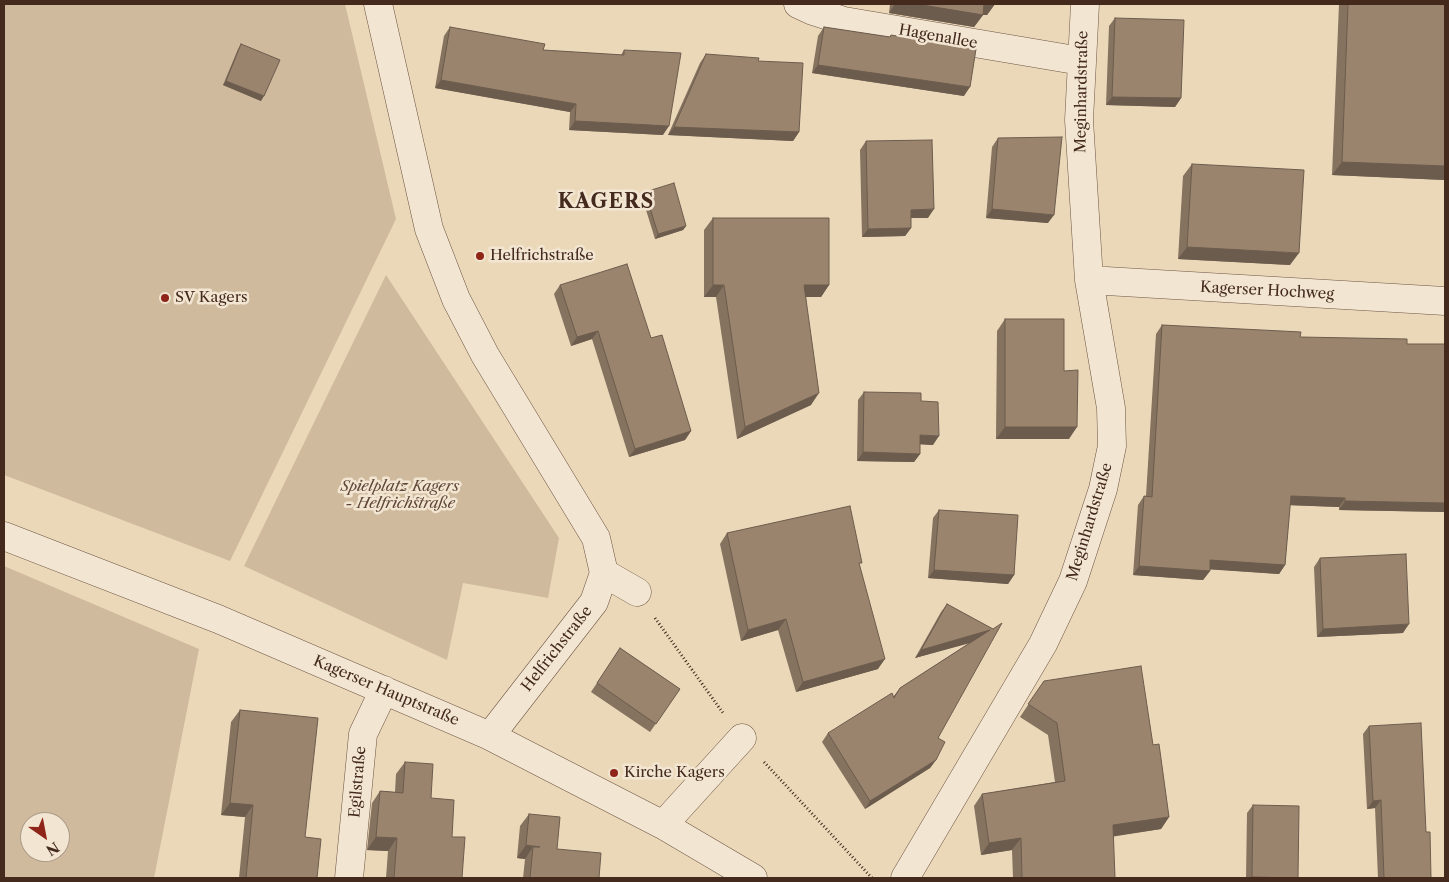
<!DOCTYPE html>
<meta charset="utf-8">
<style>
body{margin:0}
#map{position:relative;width:1449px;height:882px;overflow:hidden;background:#ebd8b9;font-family:"Libre Caslon Text",serif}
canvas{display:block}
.frame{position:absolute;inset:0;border:5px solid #44291d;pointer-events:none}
.north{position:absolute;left:20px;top:812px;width:50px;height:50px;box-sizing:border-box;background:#f2e6d2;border:1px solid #ac9a8a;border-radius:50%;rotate:147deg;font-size:14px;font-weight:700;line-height:20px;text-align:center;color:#44291d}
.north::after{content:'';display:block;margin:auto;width:18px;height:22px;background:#8f2418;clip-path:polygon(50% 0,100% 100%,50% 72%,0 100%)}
</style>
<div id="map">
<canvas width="1449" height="882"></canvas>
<div class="frame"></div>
<div class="north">N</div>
</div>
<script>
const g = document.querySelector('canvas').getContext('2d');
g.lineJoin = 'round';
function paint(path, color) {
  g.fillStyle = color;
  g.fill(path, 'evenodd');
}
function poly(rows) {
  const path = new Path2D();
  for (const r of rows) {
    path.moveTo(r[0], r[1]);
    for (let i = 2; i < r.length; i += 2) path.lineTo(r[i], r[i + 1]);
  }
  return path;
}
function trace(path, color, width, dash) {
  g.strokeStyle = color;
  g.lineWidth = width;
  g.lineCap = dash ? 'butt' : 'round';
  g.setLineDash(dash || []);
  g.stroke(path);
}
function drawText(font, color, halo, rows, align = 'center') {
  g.font = font + ' "Libre Caslon Text",serif';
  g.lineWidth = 5;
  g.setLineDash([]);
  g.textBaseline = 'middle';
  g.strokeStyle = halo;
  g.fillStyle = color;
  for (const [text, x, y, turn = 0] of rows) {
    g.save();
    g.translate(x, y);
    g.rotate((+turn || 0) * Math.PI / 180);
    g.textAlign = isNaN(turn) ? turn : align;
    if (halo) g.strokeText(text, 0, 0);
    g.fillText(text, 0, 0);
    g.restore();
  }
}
const green = poly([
 [4,4,345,4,396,219,230,561,4,475],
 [386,275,559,538,548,598,463,583,447,660,244,566],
 [4,566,199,649,154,878,4,878],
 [30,822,60,822,60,852,30,852]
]);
const path = poly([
 [655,618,723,713],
 [764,762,872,878]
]);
const minor = poly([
 [378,4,429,229,456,299,485,355,596,538,604,573,594,602,490,736],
 [798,4,813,11,844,21,1081,61],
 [1089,280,1445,301],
 [4,536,218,619,490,736,663,825,753,878],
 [604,573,637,592],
 [663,825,742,738],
 [349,878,363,734,384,690],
 [905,878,1043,644,1073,581,1103,489,1112,446,1111,408,1089,280,1079,120,1085,4]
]);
const wall = poly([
 [890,4,995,4,987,15,983,15,974,27,889,13],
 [1339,4,1445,4,1445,180,1332,175],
 [1115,18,1181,98,1175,107,1106,105,1109,26],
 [450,27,543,50,621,55,624,50,663,135,569,130,570,112,435,88,444,36],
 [824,27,890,37,891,35,964,96,812,73,818,36],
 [241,44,261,101,223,85,238,49],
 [706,54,799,132,793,141,668,135,700,63],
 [998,138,1048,223,986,218,992,147],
 [866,141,928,218,911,218,911,228,905,236,862,237,860,150],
 [1192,164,1290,265,1178,259,1183,176],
 [645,192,686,226,683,230,655,239,642,197],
 [713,218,829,285,821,297,806,297,811,405,737,439,716,297,704,297,704,230],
 [560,285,651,338,691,431,685,440,629,457,592,339,571,346,554,294],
 [1005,319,1064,371,1069,439,996,439,997,331],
 [1162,325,1300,337,1407,344,1445,344,1445,512,1339,510,1339,507,1290,505,1285,565,1279,574,1210,569,1210,571,1203,580,1133,575,1138,505,1144,496,1146,496,1156,334],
 [864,392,933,445,920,444,920,454,914,462,857,461,858,400],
 [939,510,1014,575,1008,584,928,578,933,518],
 [727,533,860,566,878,669,796,692,778,630,741,641,720,544],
 [1320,558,1403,633,1317,637,1314,567],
 [947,604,993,629,938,738,936,760,930,768,865,809,822,742,828,733,893,697,900,688,971,642,915,658,941,612],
 [620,648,680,689,650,732,591,692],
 [1044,681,1153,745,1169,817,1161,829,1113,836,1115,878,1013,878,1012,850,981,855,974,806,982,794,1055,782,1048,735,1020,717],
 [240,710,305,837,317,878,239,878,245,817,221,815,231,722],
 [1369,726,1426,832,1431,878,1378,878,1375,808,1367,809,1363,734],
 [405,762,431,798,452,837,462,878,386,878,388,851,367,850,372,803,380,791,395,792,396,774],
 [1253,805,1298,878,1246,878,1247,813],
 [529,814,557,849,599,878,523,878,525,859,517,858,520,826]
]);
const shadedWall = poly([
 [895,4,995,4,987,15,981,15,983,15,974,27,889,13],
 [818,65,970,87,964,96,812,73],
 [441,80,576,104,570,112,435,88],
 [226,81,264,96,261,101,223,85],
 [1112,97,1181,98,1175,107,1106,105],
 [575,121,669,126,663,135,569,130],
 [674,127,799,132,793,141,668,135],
 [1342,162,1445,166,1445,180,1332,175],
 [934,209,928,218,905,218,911,210],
 [992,209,1054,215,1048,223,986,218],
 [686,226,683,230,655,239,658,234],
 [911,228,905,236,862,237,868,229],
 [1187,247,1299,253,1290,265,1178,259],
 [713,285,724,285,716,297,704,297],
 [804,285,829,285,821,297,795,297],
 [598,331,592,339,571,346,577,337],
 [819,393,811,405,737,439,745,427],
 [1005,427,1077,427,1069,439,996,439],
 [691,431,685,440,629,457,635,449],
 [920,435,939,436,933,445,914,444],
 [863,452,920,454,914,462,857,461],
 [1291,496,1345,498,1339,507,1284,505],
 [1345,501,1445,503,1445,512,1339,510],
 [1210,560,1285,565,1279,574,1204,569],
 [1139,566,1210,571,1203,580,1133,575],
 [934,570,1014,575,1008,584,928,578],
 [786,619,778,630,741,641,748,630],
 [1409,624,1403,633,1317,637,1323,629],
 [990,630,985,639,915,658,921,650],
 [885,659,878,669,796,692,803,682],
 [936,760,930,768,865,809,870,801],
 [1381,800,1375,808,1367,809,1373,801],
 [230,803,253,805,245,817,221,815],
 [1169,817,1161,829,1104,838,1113,825],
 [376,837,397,838,388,851,367,850],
 [1021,838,1012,850,981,855,989,843],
 [526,845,533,847,525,859,517,858]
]);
const building = poly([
 [916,4,984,4,983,15,916,4],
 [1348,4,1445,4,1445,166,1342,162,1348,4],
 [1115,18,1184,20,1181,98,1112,97,1115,18],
 [450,27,545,44,543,50,624,55,624,50,681,53,669,126,575,121,576,104,441,80,450,27],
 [824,27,890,37,891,35,976,49,970,87,818,65,824,27],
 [241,44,280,60,264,96,226,81,241,44],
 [706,54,759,58,758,61,803,63,799,132,674,127,706,54],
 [1062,137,1054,215,992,209,998,138,1062,137],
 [932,140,934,209,911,210,911,228,868,229,866,141,932,140],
 [1192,164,1304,170,1299,253,1187,247,1192,164],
 [674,183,686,226,658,234,645,192,674,183],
 [713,218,829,218,829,285,804,285,819,393,745,427,724,285,713,285,713,218],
 [627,264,651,338,662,335,691,431,635,449,598,331,577,337,560,285,627,264],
 [1005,319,1064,319,1064,371,1078,370,1077,427,1005,427,1005,319],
 [1162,325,1301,332,1300,337,1407,339,1407,344,1445,344,1445,503,1345,501,1345,498,1291,496,1285,565,1210,560,1210,571,1139,566,1144,496,1152,497,1162,325],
 [864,392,921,393,921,401,938,402,939,436,920,435,920,454,863,452,864,392],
 [850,506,862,563,859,563,885,659,803,682,786,619,748,630,727,533,850,506],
 [939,510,1018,515,1014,575,934,570,939,510],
 [1406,554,1409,624,1323,629,1320,558,1406,554],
 [947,604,993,629,1002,623,938,738,945,742,936,760,870,801,828,733,892,693,894,698,900,688,990,630,921,650,947,604],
 [620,648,680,689,656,724,597,683,620,648],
 [1141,666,1153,745,1159,744,1169,817,1113,825,1115,878,1022,878,1021,838,989,843,982,794,1065,781,1057,723,1028,704,1044,681,1141,666],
 [240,710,318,718,305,837,321,839,317,878,246,878,253,805,230,803,240,710],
 [1421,723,1426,832,1430,832,1431,878,1384,878,1381,800,1373,801,1369,726,1421,723],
 [405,762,433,764,431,798,454,800,452,837,465,837,462,878,394,878,397,838,376,837,380,791,403,793,405,762],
 [1253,805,1299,806,1298,878,1252,877,1253,805],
 [529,814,560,817,557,849,601,853,599,878,530,878,533,847,540,847,526,845,529,814]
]);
const markers = [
 [480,256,5,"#8f2418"],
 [165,298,5,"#8f2418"],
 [614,773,5,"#8f2418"]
];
const streetNames = [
 ["Hagenallee",938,37,10],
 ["Meginhardstraße",1082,92,-89],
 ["Kagerser Hochweg",1267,291,3],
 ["Meginhardstraße",1090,522,-73],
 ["Helfrichstraße",557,649,-52],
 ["Kagerser Hauptstraße",386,691,23],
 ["Egilstraße",358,782,-85]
];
const poiNames = [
 ["Helfrichstraße",490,256],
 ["SV Kagers",175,298],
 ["Kirche Kagers",624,773]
];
const parkNames = [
 ["Spielplatz Kagers",400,487],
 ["- Helfrichstraße",400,504]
];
const districtNames = [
 ["KAGERS",606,202]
];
paint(green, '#cfba9e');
trace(minor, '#6e5544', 29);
trace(path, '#44291d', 3, [1, 2.5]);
trace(minor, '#f2e6d2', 28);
paint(wall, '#85725f');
paint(shadedWall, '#6c5c4d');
paint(building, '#9b846e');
trace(building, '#6c5c4d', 1);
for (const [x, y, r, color] of markers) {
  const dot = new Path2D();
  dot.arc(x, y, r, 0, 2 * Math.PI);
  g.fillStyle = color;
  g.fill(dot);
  trace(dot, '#f2e6d2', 2);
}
drawText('15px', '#44291d', '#f2e6d2', streetNames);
drawText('15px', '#44291d', '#f2e6d2', poiNames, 'left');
drawText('italic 15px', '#604637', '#f2e6d2', parkNames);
g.letterSpacing = '1px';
drawText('bold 20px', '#44291d', '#f2e6d2', districtNames);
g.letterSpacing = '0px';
</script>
